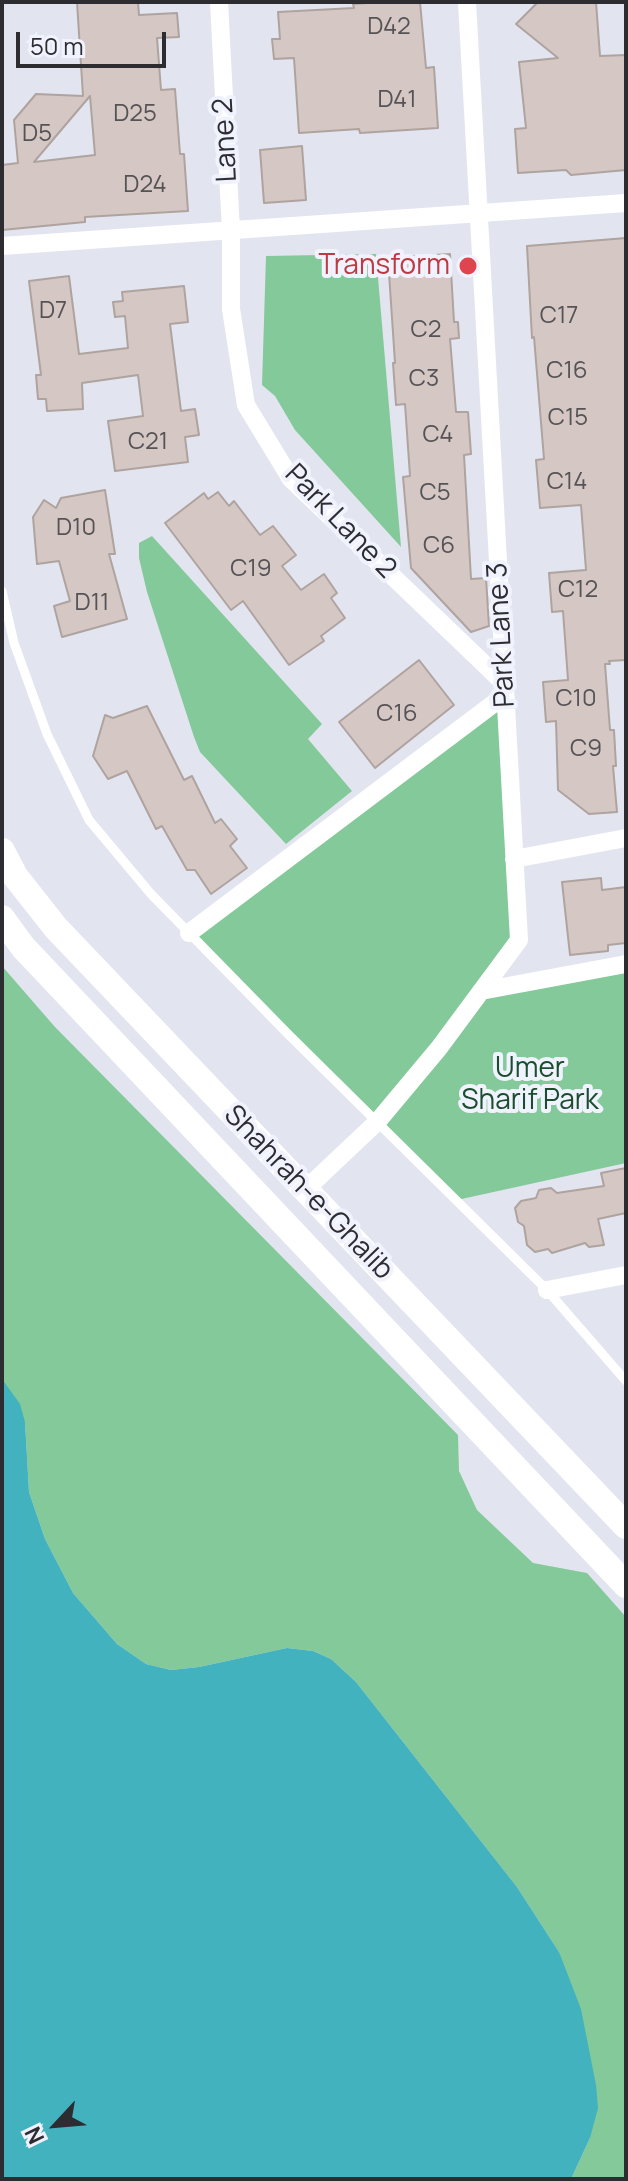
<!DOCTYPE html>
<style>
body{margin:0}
#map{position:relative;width:628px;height:2181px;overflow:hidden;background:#e2e5f0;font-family:Manrope,sans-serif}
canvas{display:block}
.frame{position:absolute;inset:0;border:4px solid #2c2c31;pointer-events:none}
.north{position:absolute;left:16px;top:2085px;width:80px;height:80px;-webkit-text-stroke:6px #f0f2fd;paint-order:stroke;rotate:244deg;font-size:22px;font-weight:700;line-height:32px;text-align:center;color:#2c2c31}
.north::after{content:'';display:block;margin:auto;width:28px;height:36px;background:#2c2c31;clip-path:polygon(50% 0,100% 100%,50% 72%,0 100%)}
.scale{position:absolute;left:16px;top:32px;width:150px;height:36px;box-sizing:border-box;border:4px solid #2c2c31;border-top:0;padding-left:10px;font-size:24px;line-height:28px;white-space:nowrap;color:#2c2c31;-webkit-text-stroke:6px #f0f2fd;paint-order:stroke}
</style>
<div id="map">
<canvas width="628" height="2181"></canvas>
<div class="frame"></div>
<div class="north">N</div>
<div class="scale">50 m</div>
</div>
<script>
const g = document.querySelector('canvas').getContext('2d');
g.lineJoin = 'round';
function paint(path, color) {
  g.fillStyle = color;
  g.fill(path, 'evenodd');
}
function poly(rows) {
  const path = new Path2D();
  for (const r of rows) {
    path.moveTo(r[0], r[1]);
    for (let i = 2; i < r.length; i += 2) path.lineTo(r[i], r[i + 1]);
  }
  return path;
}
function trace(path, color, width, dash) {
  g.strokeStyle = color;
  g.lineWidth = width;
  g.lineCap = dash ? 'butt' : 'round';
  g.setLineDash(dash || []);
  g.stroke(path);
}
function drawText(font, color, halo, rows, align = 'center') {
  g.font = font + ' Manrope,sans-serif';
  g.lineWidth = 8;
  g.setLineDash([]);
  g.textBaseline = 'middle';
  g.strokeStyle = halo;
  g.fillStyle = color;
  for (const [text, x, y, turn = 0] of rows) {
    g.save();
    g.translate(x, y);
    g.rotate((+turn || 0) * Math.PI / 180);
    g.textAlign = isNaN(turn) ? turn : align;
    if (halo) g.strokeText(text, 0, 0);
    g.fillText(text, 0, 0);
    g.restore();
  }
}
const green = poly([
 [376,254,401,547,295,430,275,396,262,385,266,256],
 [152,536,322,724,308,739,352,791,286,844,200,752,194,737,147,592,139,558,139,543],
 [505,702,519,940,488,982,626,957,626,1163,457,1200,195,938],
 [2,966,55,1027,458,1435,459,1471,477,1510,533,1563,587,1573,626,1617,626,2179,571,2179,590,2138,559,1952,517,1887,356,1682,331,1659,313,1651,287,1648,199,1667,171,1670,146,1664,117,1644,73,1593,45,1539,29,1492,25,1422,2,1379]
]);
const water = poly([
 [2,1379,20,1404,25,1422,29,1492,45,1539,73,1593,117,1644,146,1664,171,1670,199,1667,287,1648,313,1651,331,1659,356,1682,517,1887,559,1952,581,2009,596,2085,598,2108,590,2138,571,2179,2,2179]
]);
const building = poly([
 [77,2,138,2,139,15,177,13,179,37,157,38,161,90,175,89,180,154,184,154,188,211,85,217,85,222,2,230,2,165,18,163,14,120,36,94,83,96,77,2],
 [90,96,95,155,34,162,90,96],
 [383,2,420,2,426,68,434,67,438,128,360,133,359,129,299,133,294,58,274,59,272,39,280,39,278,12,354,8,353,4,383,2],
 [538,2,596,2,600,56,626,55,626,170,571,175,566,170,518,173,515,129,526,128,519,62,558,58,516,24,538,2],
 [302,146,306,200,264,203,260,150,302,146],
 [626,238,626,660,609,661,610,664,605,664,610,730,614,730,616,766,613,766,617,812,589,814,558,790,556,721,546,722,543,682,568,680,563,611,552,612,549,573,586,570,581,505,540,508,536,460,544,459,534,337,532,338,527,246,626,238],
 [450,254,454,322,458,322,459,338,450,339,456,412,468,412,471,454,464,455,471,579,486,578,489,626,471,632,411,568,403,477,410,476,405,404,396,405,393,363,395,363,388,258,450,254],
 [69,276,79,354,128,348,125,316,115,317,113,302,123,301,122,292,184,286,188,322,170,324,181,411,195,409,199,435,185,437,188,462,115,471,108,421,143,416,138,375,82,383,83,409,47,411,46,399,38,399,36,375,41,375,29,281,69,276],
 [105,490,115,554,109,554,127,619,62,637,54,606,70,601,59,561,37,564,33,517,44,500,56,508,61,498,105,490],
 [218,492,229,506,234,501,260,535,273,526,296,555,282,566,301,590,324,574,337,593,331,598,345,618,321,636,324,641,289,665,243,601,231,610,165,523,204,493,208,499,218,492],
 [419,660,454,705,375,768,339,722,419,660],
 [147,706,184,780,192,776,215,823,221,819,237,839,230,846,247,868,211,894,195,870,187,870,162,826,156,829,127,771,108,779,93,756,105,715,113,718,147,706],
 [601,878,602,890,626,887,626,943,608,945,608,951,570,955,562,882,601,878],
 [626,1168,626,1213,598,1219,604,1245,589,1247,585,1243,552,1253,548,1249,535,1252,527,1245,524,1226,518,1222,515,1208,521,1201,536,1198,539,1190,551,1188,557,1193,604,1186,601,1173,626,1168]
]);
const service = poly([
 [2,591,14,643,47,734,89,820,151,894,289,1035,547,1290,626,1381]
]);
const minor = poly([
 [219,2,231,231,231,309,246,405,291,479,504,683],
 [2,246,626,203],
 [514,859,626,838],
 [189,933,505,695],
 [481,991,626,964],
 [305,1190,378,1121,439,1048,519,940,467,2],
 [547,1290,626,1275]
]);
const secondary = poly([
 [2,851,15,876,56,928,626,1526],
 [2,918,23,947,626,1585]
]);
const markers = [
 [468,266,10,"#e0444e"]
];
const numberNames = [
 ["D42",389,27],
 ["D41",397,100],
 ["D25",135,114],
 ["D5",37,134],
 ["D24",145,185],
 ["D7",53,311],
 ["C17",559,316],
 ["C2",426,330],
 ["C16",567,371],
 ["C3",424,379],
 ["C15",568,418],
 ["C4",438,435],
 ["C21",148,442],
 ["C14",567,482],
 ["C5",435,493],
 ["D10",76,528],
 ["C6",439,546],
 ["C19",251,569],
 ["C12",578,590],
 ["D11",92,603],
 ["C10",576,699],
 ["C16",397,714],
 ["C9",586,749]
];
const streetNames = [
 ["Lane 2",226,140,-93],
 ["Park Lane 2",340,522,46],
 ["Park Lane 3",502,635,-93],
 ["Shahrah-e-Ghalib",308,1193,46]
];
const healthNames = [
 ["Transform",450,266]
];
const parkNames = [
 ["Umer",530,1069],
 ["Sharif Park",530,1101]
];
paint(green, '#84c999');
paint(water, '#41b2be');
paint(building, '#d5c8c4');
trace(building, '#afa39f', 2);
trace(service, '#fff', 9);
trace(minor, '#fff', 18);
trace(secondary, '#fff', 26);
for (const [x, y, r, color] of markers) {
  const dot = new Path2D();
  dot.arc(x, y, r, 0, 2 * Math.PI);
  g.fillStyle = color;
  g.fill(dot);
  trace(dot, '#f0f2fd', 3);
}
drawText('24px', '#565356', null, numberNames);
drawText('28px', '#2c2c31', '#f0f2fd', streetNames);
drawText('28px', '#be3a42', '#f0f2fd', healthNames, 'right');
drawText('28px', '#1a4e2e', '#f0f2fd', parkNames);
</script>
